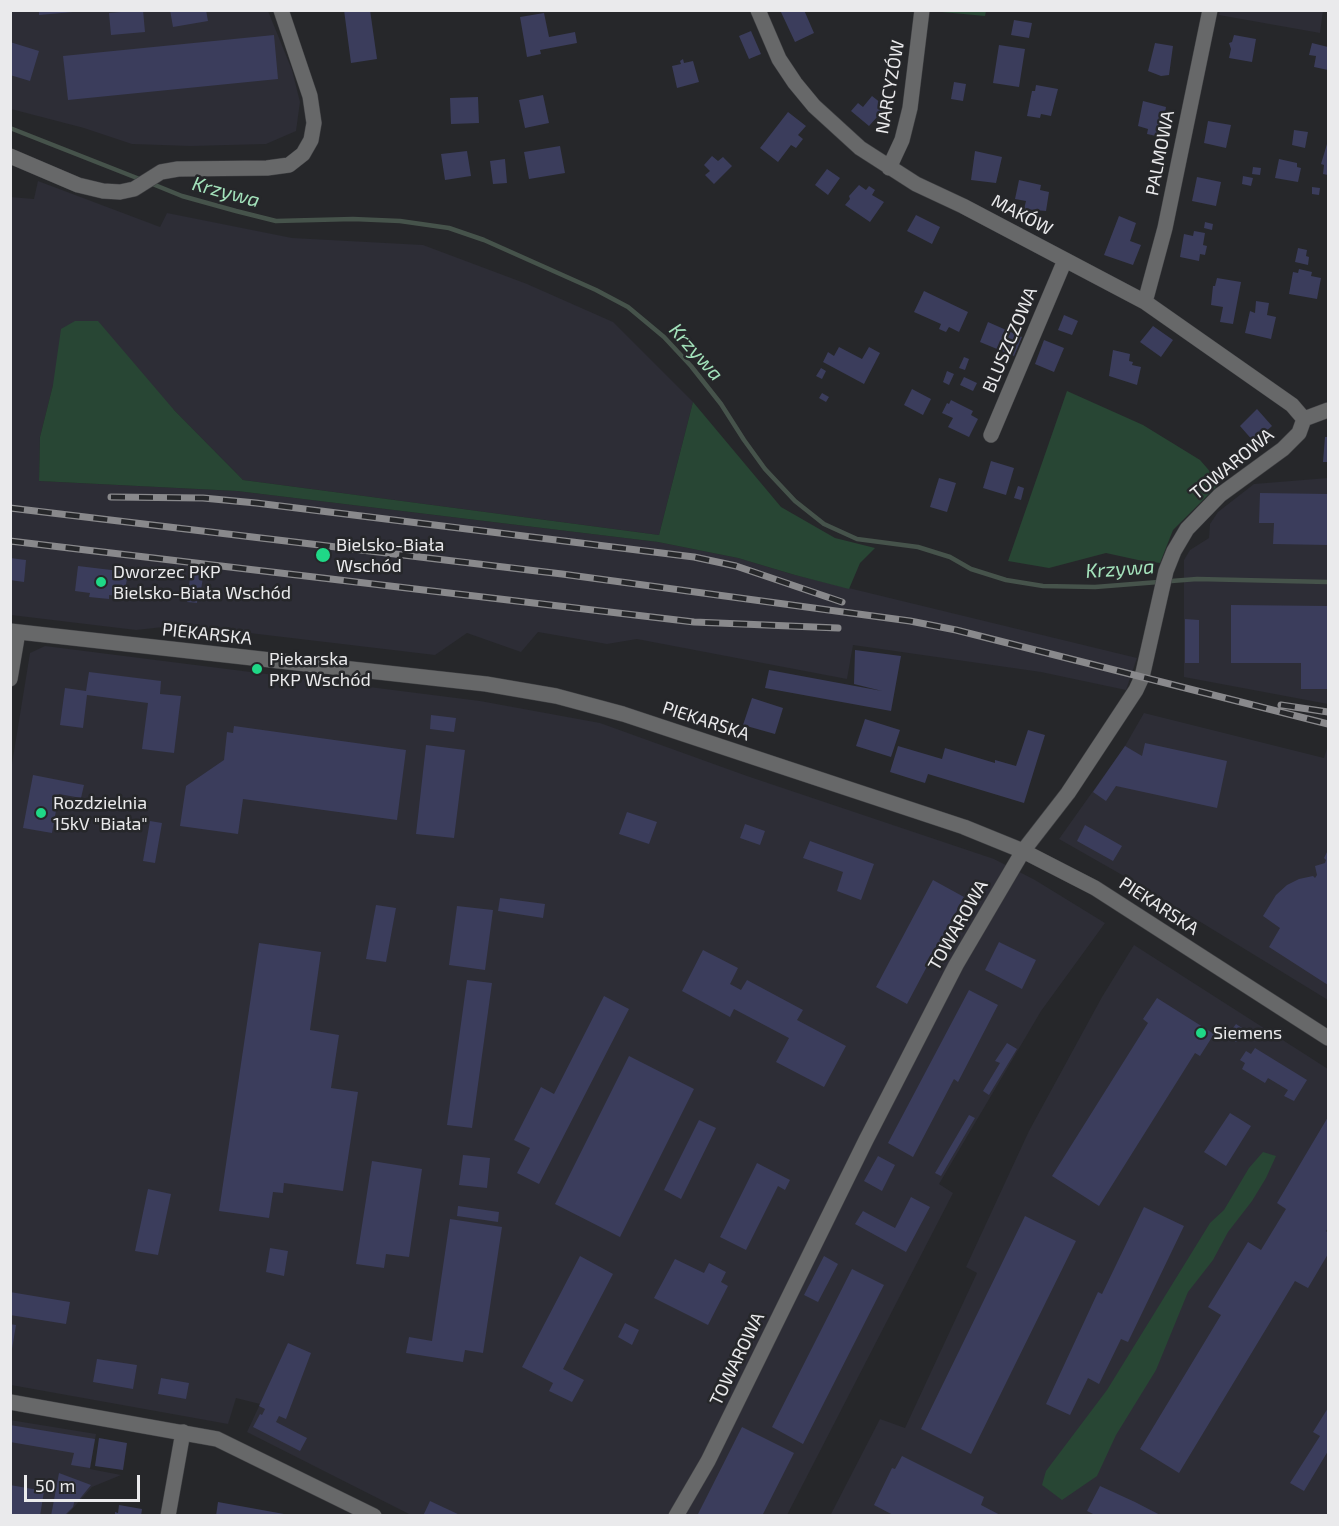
<!DOCTYPE html>
<meta charset="utf-8">
<style>
body{margin:0}
#map{position:relative;width:1339px;height:1526px;overflow:hidden;background:#26272a;font-family:"Exo 2",sans-serif}
canvas{display:block}
.frame{position:absolute;inset:0;border:12px solid #eaeaec;pointer-events:none}
.scale{position:absolute;left:24px;top:1475px;width:116px;height:27px;box-sizing:border-box;border:3px solid #eaeaec;border-top:0;padding-left:8px;font-size:18px;line-height:21px;white-space:nowrap;color:#eaeaec;-webkit-text-stroke:4px #26272a;paint-order:stroke}
</style>
<div id="map">
<canvas width="1339" height="1526"></canvas>
<div class="frame"></div>
<div class="scale">50 m</div>
</div>
<script>
const g = document.querySelector('canvas').getContext('2d');
g.lineJoin = 'round';
function paint(path, color) {
  g.fillStyle = color;
  g.fill(path, 'evenodd');
}
function poly(rows) {
  const path = new Path2D();
  for (const r of rows) {
    path.moveTo(r[0], r[1]);
    for (let i = 2; i < r.length; i += 2) path.lineTo(r[i], r[i + 1]);
  }
  return path;
}
function trace(path, color, width, dash) {
  g.strokeStyle = color;
  g.lineWidth = width;
  g.lineCap = dash ? 'butt' : 'round';
  g.setLineDash(dash || []);
  g.stroke(path);
}
function drawText(font, color, halo, rows, align = 'center') {
  g.font = font + ' "Exo 2",sans-serif';
  g.lineWidth = 5;
  g.setLineDash([]);
  g.textBaseline = 'middle';
  g.strokeStyle = halo;
  g.fillStyle = color;
  for (const [text, x, y, turn = 0] of rows) {
    g.save();
    g.translate(x, y);
    g.rotate((+turn || 0) * Math.PI / 180);
    g.textAlign = isNaN(turn) ? turn : align;
    if (halo) g.strokeText(text, 0, 0);
    g.fillText(text, 0, 0);
    g.restore();
  }
}
const built = poly([
 [1220,10,1323,10,1323,11,1320,33,1219,15],
 [10,11,268,11,292,70,300,102,296,131,266,144,191,146,132,144,84,128,11,109],
 [38,181,160,227,167,213,292,238,423,245,527,284,613,322,693,402,659,535,243,480,174,410,53,385,40,437,39,481,237,491,658,542,738,558,795,575,1137,658,1126,690,1041,672,853,645,847,679,637,639,607,644,538,632,521,652,467,633,435,655,182,625,136,630,11,615,10,197,34,199],
 [1328,478,1328,704,1184,677,1184,560,1190,550,1209,538,1210,524,1218,512,1254,484],
 [45,646,480,701,600,723,747,776,994,859,1035,880,1105,923,1041,1011,939,1184,953,1193,787,1515,411,1515,247,1432,260,1404,236,1398,228,1424,11,1385,11,770,30,653],
 [1144,713,1324,758,1328,745,1328,1000,1145,888,1059,839,1125,746],
 [1134,945,1328,1069,1328,1515,830,1516,880,1419,905,1428,977,1273,966,1267,1029,1131,1102,997],
 [10,1420,96,1434,90,1469,121,1475,92,1487,67,1515,11,1515]
]);
const green = poly([
 [931,11,986,11,985,16],
 [75,321,98,321,174,410,243,480,659,535,693,402,781,507,835,538,875,548,860,563,849,589,795,575,738,558,658,542,237,491,39,481,40,437,53,385,61,329],
 [1067,391,1143,425,1200,460,1220,483,1173,530,1160,563,1138,560,1106,553,1049,568,1008,561],
 [1263,1152,1276,1156,1266,1178,1252,1201,1228,1232,1213,1260,1188,1292,1156,1370,1116,1435,1097,1476,1062,1500,1042,1485,1046,1471,1107,1390,1210,1223,1224,1210,1249,1168]
]);
const stream = poly([
 [10,128,142,180],
 [150,183,182,196,236,211,276,221,353,219,400,221,449,228,484,240,596,290,628,307,664,337,691,366,721,404,744,440,765,469,795,501,824,524,857,539,918,547,950,557,971,569,1006,580,1043,586,1095,587,1197,579,1328,582]
]);
const building = poly([
 [39,10,73,10,73,12,39,15],
 [143,10,145,32,111,35,109,13],
 [170,10,206,10,208,21,173,27],
 [344,10,370,10,377,59,351,63],
 [780,10,804,10,814,33,795,42],
 [544,13,549,37,575,32,577,43,540,50,541,54,527,57,520,17],
 [1014,20,1032,23,1029,38,1011,35],
 [751,31,761,54,749,59,739,36],
 [274,35,278,79,68,100,63,56],
 [1234,35,1256,39,1252,62,1229,58,1231,49,1229,43,1232,42],
 [10,42,39,51,30,81,10,75],
 [1155,43,1173,46,1169,75,1161,76,1148,71],
 [1312,43,1328,47,1328,70,1314,67,1316,56,1309,55],
 [999,45,1025,49,1019,87,993,83],
 [683,59,684,63,693,61,699,82,677,88,672,66,681,64,680,61],
 [954,82,966,84,963,101,951,99],
 [1036,85,1058,89,1051,116,1041,114,1040,118,1027,116,1032,91,1035,91],
 [543,95,549,123,525,128,519,100],
 [872,96,886,107,869,126,851,111,858,103,863,107],
 [478,97,479,123,451,124,450,98],
 [1143,101,1166,107,1161,137,1147,134,1148,129,1138,126],
 [788,112,806,126,798,135,803,139,796,148,791,145,778,162,760,148],
 [1208,121,1231,125,1226,148,1204,143],
 [1294,130,1308,132,1305,148,1292,145],
 [1327,144,1328,144,1328,175,1323,174,1324,165,1321,164],
 [560,146,565,173,529,179,524,152],
 [467,151,471,176,445,180,441,154],
 [975,151,1002,157,996,183,971,180],
 [712,156,718,161,723,157,732,166,714,184,705,175,710,171,704,165],
 [505,159,507,183,493,184,490,161],
 [1279,159,1297,163,1297,167,1301,168,1298,182,1275,178],
 [1253,167,1261,168,1260,175,1252,174],
 [827,169,840,178,828,195,815,185],
 [1243,176,1253,178,1251,186,1242,184],
 [1197,177,1221,182,1216,206,1192,201],
 [1019,180,1041,185,1040,190,1049,192,1046,211,1024,209,1026,201,1015,199],
 [859,185,866,190,869,186,875,190,872,195,884,202,870,222,845,205,850,199,849,196],
 [1312,187,1320,188,1319,195,1312,194],
 [916,215,940,227,932,244,907,231],
 [1119,216,1136,223,1130,241,1141,245,1133,265,1104,255],
 [1205,222,1213,224,1212,230,1204,228],
 [1194,231,1205,233,1203,245,1207,246,1205,255,1200,254,1199,261,1180,257,1184,234,1193,236],
 [1298,248,1307,250,1306,256,1309,257,1308,265,1295,262],
 [1299,269,1312,272,1311,276,1321,278,1317,299,1289,294,1293,272,1298,273],
 [1217,278,1241,282,1233,324,1220,322,1223,307,1211,305,1213,286,1215,286],
 [924,291,968,312,959,332,949,327,946,332,939,329,941,324,914,312],
 [1256,301,1269,303,1267,315,1276,317,1271,339,1245,333,1250,311,1255,313],
 [1064,315,1078,321,1072,335,1058,330],
 [988,322,1022,337,1014,356,980,342],
 [1153,326,1173,340,1161,357,1140,342],
 [1044,340,1064,348,1054,372,1035,364],
 [839,347,862,359,869,347,880,353,864,384,823,362,828,352,834,356],
 [1113,350,1130,354,1129,361,1133,362,1132,365,1141,367,1137,385,1109,376],
 [964,357,969,359,965,370,959,368],
 [821,368,826,371,822,379,816,376],
 [947,371,954,374,949,385,943,382],
 [964,377,977,383,973,391,960,385],
 [912,389,931,399,923,415,904,405],
 [822,393,829,397,826,402,819,398],
 [951,400,973,411,971,415,978,419,969,437,948,427,953,418,942,413,947,403,949,404],
 [1257,409,1272,426,1254,442,1240,426],
 [1325,437,1328,437,1328,462,1323,462],
 [991,461,1014,468,1006,495,983,488],
 [939,478,956,483,947,512,930,507],
 [1018,486,1024,488,1021,500,1014,498],
 [1260,493,1328,494,1328,545,1273,544,1274,523,1259,523],
 [10,558,26,560,24,582,10,580],
 [78,566,128,572,124,597,109,595,109,599,89,597,90,593,75,591],
 [191,570,204,571,201,590,198,589,197,603,187,602],
 [1231,605,1328,606,1328,689,1301,689,1301,663,1231,663],
 [1185,619,1199,620,1199,663,1185,663],
 [855,650,901,656,891,711,765,688,769,670,882,691,854,684],
 [89,672,161,681,160,694,181,696,174,753,142,749,148,703,87,695,83,728,60,725,65,688,86,691],
 [752,698,783,708,775,734,743,725],
 [431,715,456,718,454,732,430,729],
 [865,719,900,730,891,757,856,746],
 [234,726,406,750,397,820,243,799,238,834,180,826,186,786,224,760,227,732,233,733],
 [1028,730,1045,735,1024,803,928,774,925,783,890,772,898,746,942,759,945,748,995,763,995,760,1016,766],
 [1145,743,1227,761,1217,808,1116,786,1106,801,1093,792,1125,746,1142,756],
 [426,745,465,750,454,838,416,834],
 [33,775,84,785,81,798,59,794,52,833,23,828],
 [627,812,657,822,649,844,619,834],
 [150,821,162,823,155,863,143,861],
 [745,824,765,831,760,845,740,838],
 [1085,825,1122,846,1113,861,1077,841],
 [810,841,874,864,861,900,837,891,843,872,803,858],
 [1328,850,1328,985,1269,947,1280,928,1263,916,1276,895,1287,885,1299,879,1313,876,1315,878,1317,875,1315,866,1325,863,1326,860,1324,858],
 [933,880,964,897,907,1004,876,987],
 [500,898,545,904,543,918,498,911],
 [376,905,396,908,386,962,366,959],
 [457,906,493,910,485,970,449,965],
 [999,942,1036,960,1022,989,985,970],
 [259,943,321,952,310,1030,339,1035,331,1088,358,1092,343,1191,284,1183,283,1193,273,1192,269,1218,219,1211],
 [703,950,738,968,730,984,741,990,747,980,803,1010,797,1020,846,1046,824,1087,776,1062,789,1038,734,1009,730,1017,682,991],
 [467,980,492,983,472,1128,447,1125],
 [969,990,998,1005,958,1082,954,1079,913,1157,888,1143],
 [604,996,629,1009,539,1184,517,1173,530,1148,514,1140,541,1087,554,1094],
 [1157,998,1214,1034,1200,1056,1195,1053,1099,1206,1052,1176,1148,1023,1143,1019],
 [1236,1024,1245,1030,1236,1042,1227,1036],
 [1007,1043,1017,1049,989,1095,983,1091,1000,1063,995,1061],
 [1255,1048,1307,1080,1294,1101,1284,1096,1288,1090,1268,1078,1265,1083,1242,1069,1245,1063,1240,1060,1246,1051,1251,1054],
 [629,1056,694,1089,620,1237,555,1204],
 [1230,1113,1251,1126,1226,1166,1204,1152],
 [969,1115,975,1118,941,1176,935,1173],
 [1328,1117,1328,1228,1326,1231,1328,1233,1328,1254,1308,1288,1295,1281,1179,1473,1140,1449,1221,1315,1208,1307,1248,1242,1261,1250,1286,1209,1277,1203],
 [699,1120,716,1128,681,1199,664,1190],
 [463,1155,490,1158,487,1188,459,1185],
 [878,1156,895,1165,882,1191,864,1181],
 [372,1161,422,1169,409,1257,386,1254,384,1268,356,1264],
 [757,1163,790,1180,785,1190,778,1186,746,1250,720,1237],
 [148,1189,171,1194,158,1255,135,1251],
 [911,1197,930,1207,906,1252,855,1224,863,1211,895,1228],
 [458,1206,499,1212,498,1222,457,1216],
 [1144,1207,1184,1226,1128,1342,1121,1339,1099,1384,1088,1378,1070,1415,1046,1404,1098,1292,1102,1294],
 [1025,1216,1076,1241,971,1454,921,1429],
 [450,1219,502,1227,483,1353,465,1350,463,1362,406,1353,409,1337,432,1341],
 [270,1248,288,1251,284,1276,266,1272],
 [580,1256,613,1274,563,1369,584,1380,572,1402,549,1391,553,1383,522,1367],
 [824,1256,838,1264,818,1302,804,1295],
 [675,1259,704,1273,709,1263,726,1272,721,1282,728,1286,708,1325,654,1298],
 [852,1269,884,1285,803,1444,772,1427],
 [10,1292,70,1302,66,1324,10,1315],
 [625,1323,639,1330,632,1345,618,1337],
 [10,1324,16,1325,12,1349,10,1349],
 [288,1343,311,1353,286,1419,279,1416,276,1422,307,1438,300,1451,253,1427,260,1414,262,1415,265,1409,259,1406],
 [97,1359,137,1365,133,1389,93,1382],
 [161,1378,189,1383,186,1399,158,1394],
 [1328,1408,1328,1451,1304,1491,1290,1483,1320,1436,1313,1432],
 [10,1425,95,1439,90,1468,71,1465,74,1453,10,1442],
 [742,1427,794,1453,762,1516,697,1516],
 [99,1438,127,1443,123,1470,95,1466],
 [902,1456,984,1497,981,1505,1002,1516,895,1516,874,1505,892,1468,895,1469],
 [59,1473,91,1485,78,1501,75,1499,73,1507,64,1516,51,1516],
 [10,1485,44,1491,40,1516,10,1516],
 [1100,1486,1135,1502,1162,1516,1097,1516,1087,1511],
 [430,1501,462,1516,423,1516],
 [218,1502,284,1514,283,1516,216,1516],
 [119,1505,142,1509,141,1516,115,1516,115,1512,118,1513]
]);
const minor = poly([
 [758,10,779,59,795,83,814,106,860,148,916,184,963,206,1145,302,1292,405,1304,419],
 [10,156,78,185,103,191,120,192,134,189,161,172,178,169,267,168,289,165,303,154,311,140,314,123,310,96,281,10],
 [889,168,902,140,910,108,922,10],
 [1145,302,1165,228,1210,10],
 [991,435,1065,260],
 [10,631,486,684,556,696,623,714,964,827,1023,851,1095,888,1328,1038],
 [10,679,18,632],
 [10,1402,217,1439,374,1516],
 [168,1516,183,1432],
 [676,1516,708,1461,866,1140,956,965,1023,851,1068,793,1136,690,1142,677,1166,571,1174,551,1187,529,1220,495,1283,449,1299,433,1304,419,1328,410]
]);
const rail = poly([
 [111,497,203,498,256,503,694,557,736,566,842,602],
 [10,508,562,574,910,621,956,630,1328,724],
 [10,541,694,622,838,628],
 [1281,705,1328,712]
]);
const markers = [
 [323,555,8,"#1fd887"],
 [101,582,6,"#1fd887"],
 [257,669,6,"#1fd887"],
 [41,813,6,"#1fd887"],
 [1201,1033,6,"#1fd887"]
];
const streetNames = [
 ["NARCYZÓW",890,87,-80],
 ["PALMOWA",1160,153,-79],
 ["MAKÓW",1022,215,28],
 ["BLUSZCZOWA",1010,340,-67],
 ["TOWAROWA",1232,464,-39],
 ["PIEKARSKA",207,634,6],
 ["PIEKARSKA",706,721,18],
 ["PIEKARSKA",1159,906,33],
 ["TOWAROWA",958,925,-60],
 ["TOWAROWA",737,1359,-64]
];
const poiNames = [
 ["Bielsko-Biała",336,545],
 ["Wschód",336,566],
 ["Dworzec PKP",113,572],
 ["Bielsko-Biała Wschód",113,593],
 ["Piekarska",269,659],
 ["PKP Wschód",269,680],
 ["Rozdzielnia",53,803],
 ["15kV \"Biała\"",53,824],
 ["Siemens",1213,1033]
];
const waterNames = [
 ["Krzywa",226,192,15],
 ["Krzywa",696,352,48],
 ["Krzywa",1120,569,-4]
];
paint(built, '#2d2d36');
paint(green, '#284634');
trace(stream, '#46534b', 4.5);
paint(building, '#3b3d5c');
trace(minor, '#414245', 16);
trace(minor, '#676869', 15);
trace(rail, '#89898c', 7);
trace(rail, '#26272a', 4.5, [14]);
for (const [x, y, r, color] of markers) {
  const dot = new Path2D();
  dot.arc(x, y, r, 0, 2 * Math.PI);
  g.fillStyle = color;
  g.fill(dot);
  trace(dot, '#26272a', 2);
}
drawText('18px', '#eaeaec', '#26272a', streetNames);
drawText('18px', '#eaeaec', '#26272a', poiNames, 'left');
drawText('italic 20px', '#a3e2bb', '#26272a', waterNames);
</script>
